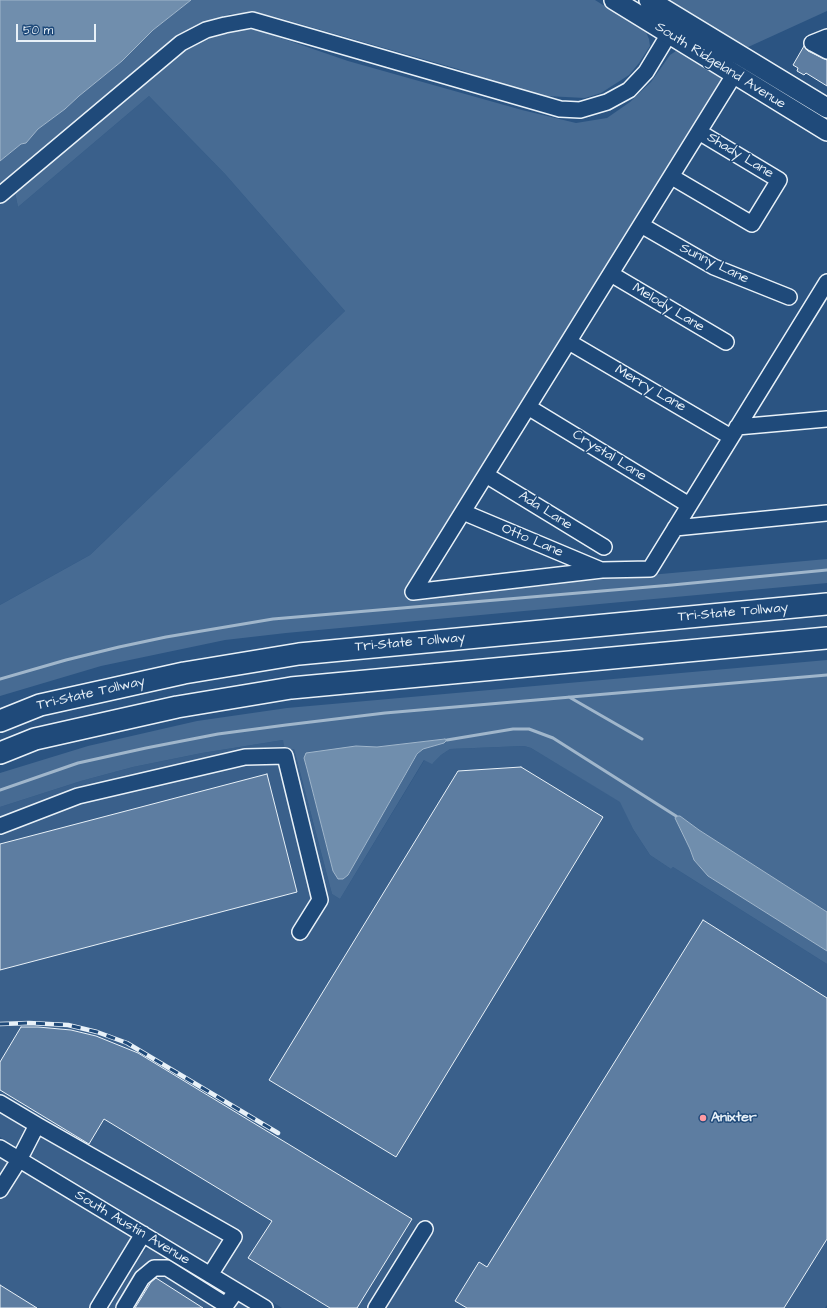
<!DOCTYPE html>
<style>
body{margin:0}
#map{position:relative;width:827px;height:1308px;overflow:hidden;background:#2b5482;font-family:"Architects Daughter",sans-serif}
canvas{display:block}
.scale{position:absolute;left:16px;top:24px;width:80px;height:18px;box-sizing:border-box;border:2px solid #e8f1f8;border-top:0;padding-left:5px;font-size:12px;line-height:14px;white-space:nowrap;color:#e8f1f8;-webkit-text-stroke:3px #1f4a7a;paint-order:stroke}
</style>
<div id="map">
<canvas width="827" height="1308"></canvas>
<div class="scale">50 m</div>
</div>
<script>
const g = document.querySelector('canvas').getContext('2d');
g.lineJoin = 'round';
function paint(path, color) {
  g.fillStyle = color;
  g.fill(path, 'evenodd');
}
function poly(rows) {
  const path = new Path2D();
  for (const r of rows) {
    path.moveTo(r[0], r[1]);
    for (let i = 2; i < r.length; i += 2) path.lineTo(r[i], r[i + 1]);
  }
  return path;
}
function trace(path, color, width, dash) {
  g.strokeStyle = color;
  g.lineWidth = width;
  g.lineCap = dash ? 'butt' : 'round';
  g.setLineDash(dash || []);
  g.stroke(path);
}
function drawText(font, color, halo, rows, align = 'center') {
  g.font = font + ' "Architects Daughter",sans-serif';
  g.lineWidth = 3;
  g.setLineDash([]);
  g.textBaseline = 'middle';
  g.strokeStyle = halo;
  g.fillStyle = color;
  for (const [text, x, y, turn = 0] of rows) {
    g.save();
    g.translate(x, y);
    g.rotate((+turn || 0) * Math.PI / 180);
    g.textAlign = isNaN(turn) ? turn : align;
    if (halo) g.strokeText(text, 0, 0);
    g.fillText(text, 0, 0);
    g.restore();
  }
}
const built = poly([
 [149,96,225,174,345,311,90,555,0,605,0,187,15,192,18,207],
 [283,740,294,749,332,894,340,899,425,759,433,763,441,755,450,749,524,746,531,748,621,802,633,829,650,855,671,869,673,867,827,964,827,1305,825,1308,282,1308,0,1137,0,807,81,781,133,767,202,753],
 [0,1154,129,1234,132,1242,91,1308,0,1308],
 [149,1248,158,1250,254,1308,109,1308,143,1252]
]);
const green = poly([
 [191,0,595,0,646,32,649,39,650,46,639,63,629,75,601,93,585,98,546,96,526,93,458,69,279,18,257,13,231,14,203,23,166,47,0,187,0,161,21,144,26,143,38,129,65,109,79,96,122,61,153,30],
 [668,0,827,0,827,11,746,48],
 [255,29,348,61,522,110,576,123,607,118,630,102,651,82,670,55,676,51,722,79,720,92,406,597,827,559,827,583,286,633,225,640,101,666,0,696,0,605,90,555,345,311,225,174,149,96,18,207,15,192,169,61,198,42,228,31],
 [827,660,827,912,791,890,699,830,680,816,677,822,690,849,694,860,708,876,827,951,827,964,673,867,671,869,650,855,633,829,620,802,531,748,524,746,450,749,441,755,432,764,424,760,340,899,332,894,294,749,285,750,283,740,202,753,133,767,81,781,0,807,0,773,88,746,197,721,287,708],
 [445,739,444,743,423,749,417,755,348,875,343,879,338,879,333,871,304,758,356,746,377,747]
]);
const water = poly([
 [0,0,191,0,153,30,122,61,79,96,65,109,38,129,26,143,21,144,0,161,0,0],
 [445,739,447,740,444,743,423,749,417,754,348,875,343,879,338,879,333,871,307,769,304,758,306,753,356,746,377,747,445,739],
 [676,816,680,816,699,830,827,912,827,951,708,876,694,860,690,849,675,818,676,816]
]);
const stream = poly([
 [0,679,66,660,119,647,166,637,273,619,672,585,827,570],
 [569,697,642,739],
 [447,740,513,729,529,729,553,738,676,816],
 [0,790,78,763,146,748,218,734,286,725,385,713,827,675]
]);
const building = poly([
 [804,46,808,51,827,60,827,86,806,73,804,75,797,71,798,68,793,65,804,46],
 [521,767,603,817,396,1157,269,1080,458,771,521,767],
 [267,774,297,892,0,970,0,844,267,774],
 [703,920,827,998,827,1239,784,1308,467,1308,455,1301,479,1262,487,1267,703,920],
 [21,1027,38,1027,71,1030,96,1036,138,1053,412,1219,357,1308,330,1308,248,1258,272,1221,104,1119,89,1144,0,1090,0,1062,21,1027],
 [156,1278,203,1308,135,1308,151,1282,156,1278],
 [0,1285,37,1308,0,1308,0,1285]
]);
const minor = poly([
 [812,43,827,51],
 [812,43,827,37],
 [672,177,752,224,779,180,699,132],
 [0,195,181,43,206,30,225,25,252,20,560,109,580,110,607,102,629,90,646,72,675,24],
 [641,225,714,267,789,297],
 [611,274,726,342],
 [569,342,731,437],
 [528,407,689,505],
 [737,427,827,419],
 [486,475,604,547],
 [463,512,601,570],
 [675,528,827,513],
 [413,592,734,75],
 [413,592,602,570,650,569,827,282],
 [0,826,78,796,245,757,285,756,320,900,300,932],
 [0,1103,37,1125],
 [0,1148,265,1308],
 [0,1190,19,1160,37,1125,234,1237,210,1275],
 [98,1308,143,1234],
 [124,1308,142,1278,154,1268,167,1268,226,1305,236,1291],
 [376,1308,425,1229]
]);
const major = poly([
 [614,0,827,131],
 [649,0,827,108]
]);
const highway = poly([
 [0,721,40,705,184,673,299,654,827,604],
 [0,753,35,739,177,707,291,688,827,638]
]);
const rail = poly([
 [0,1024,29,1023,68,1025,97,1032,127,1043,278,1133]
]);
const markers = [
 [703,1118,4,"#ff9aa2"]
];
const streetNames = [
 ["South Ridgeland Avenue",720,66,32],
 ["Shady Lane",740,156,31],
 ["Sunny Lane",714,264,26],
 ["Melody Lane",668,308,31],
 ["Merry Lane",650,389,30],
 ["Crystal Lane",609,456,32],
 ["Ada Lane",545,511,32],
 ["Otto Lane",532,541,23],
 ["Tri-State Tollway",733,613,-5],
 ["Tri-State Tollway",410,643,-5],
 ["Tri-State Tollway",91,694,-13],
 ["South Austin Avenue",132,1228,31]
];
const poiNames = [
 ["Anixter",711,1118]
];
paint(built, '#3a608b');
paint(green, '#476b93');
paint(water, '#708ead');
trace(water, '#a0b6cb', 1);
trace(stream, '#a0b6cb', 3);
paint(building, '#5d7da1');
trace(building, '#e8f1f8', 1);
trace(minor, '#e8f1f8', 18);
trace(major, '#e8f1f8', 22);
trace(highway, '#e8f1f8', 24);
trace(minor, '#1f4a7a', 15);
trace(major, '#1f4a7a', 19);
trace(highway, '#1f4a7a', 21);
trace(rail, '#e8f1f8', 4.5);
trace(rail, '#1f4a7a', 3, [9]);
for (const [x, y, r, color] of markers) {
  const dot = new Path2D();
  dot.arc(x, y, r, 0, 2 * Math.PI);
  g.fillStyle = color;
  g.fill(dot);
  trace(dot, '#1f4a7a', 1.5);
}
drawText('14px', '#e8f1f8', '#1f4a7a', streetNames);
drawText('bold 14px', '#e8f1f8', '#1f4a7a', poiNames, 'left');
</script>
